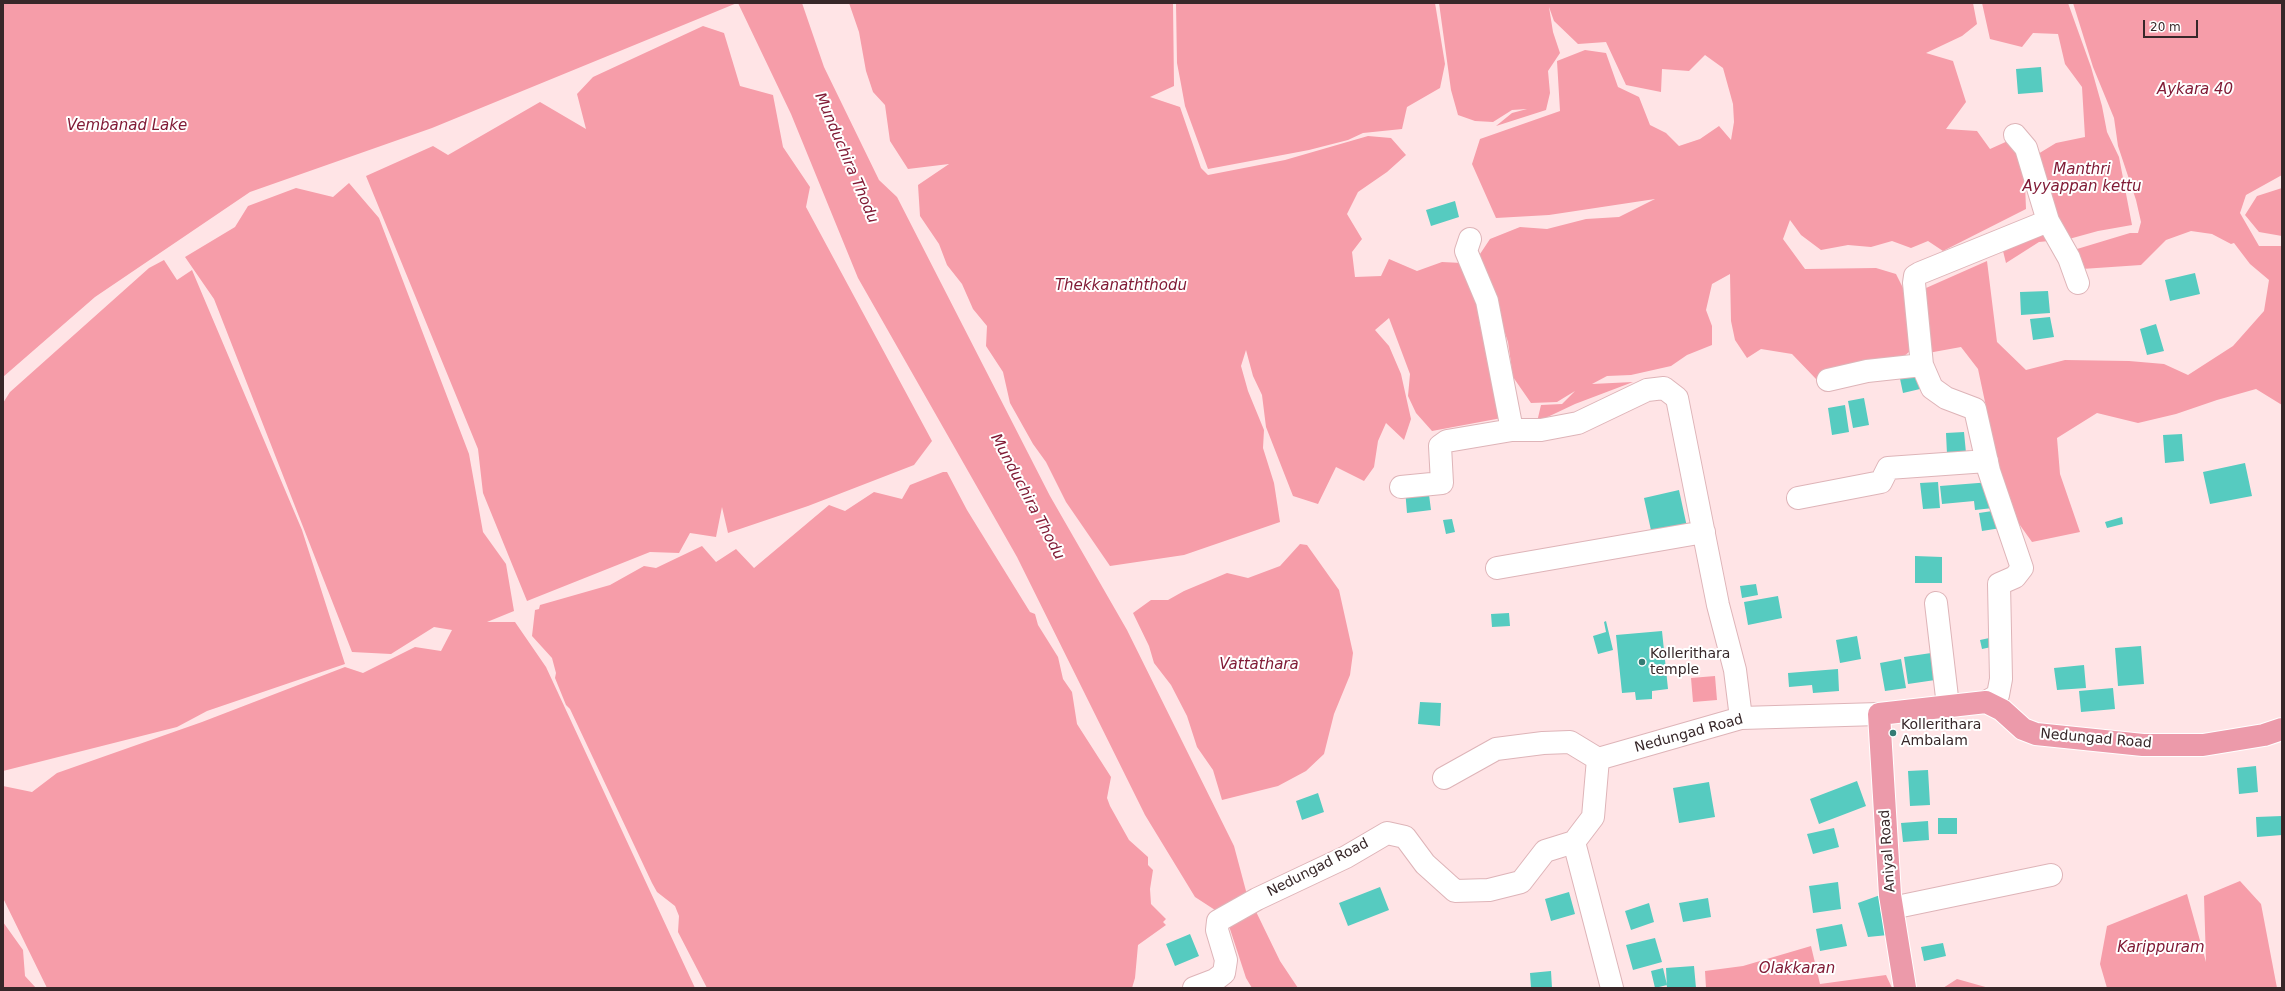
<!DOCTYPE html>
<style>
body{margin:0}
#map{position:relative;width:2285px;height:991px;overflow:hidden;background:#ffe4e6;font-family:"DejaVu Sans",sans-serif}
canvas{display:block}
.frame{position:absolute;inset:0;border:4px solid #372729;pointer-events:none}
.scale{position:absolute;left:2143px;top:20px;width:55px;height:18px;box-sizing:border-box;border:2px solid #372729;border-top:0;padding-left:5px;font-size:12px;line-height:14px;white-space:nowrap;color:#372729;-webkit-text-stroke:3px #fff;paint-order:stroke}
</style>
<div id="map">
<canvas width="2285" height="991"></canvas>
<div class="frame"></div>
<div class="scale">20 m</div>
</div>
<script>
const g = document.querySelector('canvas').getContext('2d');
g.lineJoin = 'round';
function paint(path, color) {
  g.fillStyle = color;
  g.fill(path, 'evenodd');
}
function poly(rows) {
  const path = new Path2D();
  for (const r of rows) {
    path.moveTo(r[0], r[1]);
    for (let i = 2; i < r.length; i += 2) path.lineTo(r[i], r[i + 1]);
  }
  return path;
}
function trace(path, color, width, dash) {
  g.strokeStyle = color;
  g.lineWidth = width;
  g.lineCap = dash ? 'butt' : 'round';
  g.setLineDash(dash || []);
  g.stroke(path);
}
function drawText(font, color, halo, rows, align = 'center') {
  g.font = font + ' "DejaVu Sans",sans-serif';
  g.lineWidth = 4;
  g.setLineDash([]);
  g.textBaseline = 'middle';
  g.strokeStyle = halo;
  g.fillStyle = color;
  for (const [text, x, y, turn = 0] of rows) {
    g.save();
    g.translate(x, y);
    g.rotate((+turn || 0) * Math.PI / 180);
    g.textAlign = isNaN(turn) ? turn : align;
    if (halo) g.strokeText(text, 0, 0);
    g.fillText(text, 0, 0);
    g.restore();
  }
}
const water = poly([
 [3,3,737,3,432,128,250,192,95,297,3,377],
 [738,3,802,3,824,67,879,180,897,197,1050,496,1127,630,1234,846,1246,891,1280,961,1298,988,1252,988,1246,978,1229,926,1215,910,1195,897,1145,815,1017,557,858,278,791,114],
 [849,3,1173,3,1174,86,1150,97,1180,107,1201,168,1208,175,1285,160,1368,136,1391,138,1406,155,1387,172,1358,192,1347,214,1362,239,1352,252,1355,277,1381,276,1389,259,1417,271,1442,262,1462,263,1476,260,1490,239,1520,227,1547,229,1586,219,1619,217,1655,199,1549,215,1496,218,1472,164,1480,139,1560,111,1557,61,1585,50,1606,53,1618,87,1639,97,1650,125,1666,133,1679,146,1700,139,1719,126,1731,140,1734,122,1733,104,1723,68,1705,55,1689,71,1662,69,1661,92,1626,85,1606,42,1578,44,1554,21,1549,7,1553,32,1560,53,1548,71,1550,93,1546,110,1496,126,1512,113,1527,109,1512,110,1493,122,1475,121,1458,115,1451,90,1439,3,1973,3,1977,24,1962,36,1926,53,1953,61,1966,102,1946,129,1977,131,1990,149,2010,140,2024,158,2026,209,1943,251,1928,241,1911,248,1892,241,1871,247,1848,245,1821,250,1801,235,1790,220,1783,239,1805,269,1876,268,1896,274,1907,296,1915,347,1897,362,1843,371,1816,379,1792,354,1761,349,1747,358,1735,340,1731,321,1730,274,1712,284,1706,310,1712,326,1712,345,1687,355,1671,366,1631,375,1607,376,1592,384,1633,382,1575,404,1537,422,1541,405,1562,404,1575,391,1557,402,1531,403,1513,377,1508,342,1497,310,1507,417,1432,431,1416,413,1408,396,1410,374,1389,318,1375,330,1389,346,1401,374,1411,419,1404,440,1386,423,1378,441,1374,467,1364,481,1336,467,1318,504,1293,496,1266,427,1262,395,1253,376,1246,350,1241,366,1248,391,1264,430,1263,448,1274,483,1280,522,1184,555,1110,566,1066,502,1046,462,1033,444,1010,403,1003,372,986,346,987,326,973,309,962,284,947,265,939,244,920,216,918,185,949,164,908,169,890,141,885,105,873,92,866,71,859,32],
 [1176,3,1435,3,1445,64,1440,88,1407,107,1402,129,1363,133,1348,140,1309,150,1208,169,1185,106,1181,84,1177,63],
 [1982,3,2068,3,2091,67,2102,106,2107,132,2119,157,2132,225,2098,231,2069,239,2039,242,2006,263,2001,243,2035,230,2033,157,2056,143,2085,137,2082,87,2065,64,2058,34,2033,33,2022,47,1990,39],
 [2073,3,2282,3,2282,175,2246,195,2240,213,2259,246,2282,246,2282,405,2256,389,2217,400,2176,414,2138,423,2097,413,2057,438,2060,474,2080,532,2032,542,2012,514,2002,482,1978,369,1961,347,1928,353,1926,288,1987,261,1997,342,2026,370,2065,360,2129,361,2164,364,2188,375,2233,346,2264,311,2269,280,2250,264,2234,243,2231,244,2212,234,2191,231,2166,240,2141,265,2082,269,2077,249,2130,233,2138,233,2141,222,2136,200,2118,146,2114,118,2093,67],
 [703,26,724,33,740,86,773,95,783,147,810,187,806,207,932,441,914,465,808,506,728,533,722,507,716,537,690,533,679,553,650,552,527,601,483,493,478,449,366,176,433,146,448,155,540,102,586,129,577,94,593,77],
 [349,183,379,218,469,454,483,532,506,564,514,611,487,622,515,622,546,667,695,988,47,988,3,898,3,786,32,792,57,773,202,722,345,667,363,673,415,647,441,651,452,630,434,627,391,654,352,652,214,299,185,257,235,227,248,206,296,188,333,197],
 [2282,188,2282,236,2259,232,2245,215,2257,196],
 [164,260,177,280,192,270,302,530,345,664,207,711,177,727,3,771,3,403,10,392,149,268],
 [943,472,947,472,967,510,1030,612,1035,614,1038,625,1058,657,1063,679,1072,692,1077,724,1111,777,1107,798,1110,806,1129,840,1148,857,1148,865,1153,870,1150,889,1151,904,1166,919,1163,922,1166,925,1138,945,1135,978,1132,988,707,988,678,932,679,916,675,906,657,892,652,883,570,709,566,705,555,678,556,673,552,658,532,636,535,610,539,609,540,605,610,585,644,566,656,568,702,546,716,562,736,549,754,568,829,505,845,511,874,492,902,499,910,485],
 [1300,544,1307,545,1339,590,1353,653,1350,675,1334,714,1324,754,1306,771,1278,786,1222,800,1213,770,1197,747,1187,716,1171,685,1154,663,1149,646,1133,613,1151,600,1168,600,1184,591,1227,573,1248,578,1280,566],
 [1715,676,1717,700,1693,702,1691,678],
 [2240,881,2261,904,2277,988,2107,988,2100,964,2107,926,2187,894,2206,962,2204,896],
 [3,922,23,950,25,976,36,988,3,988],
 [1811,946,1820,984,1886,975,1892,988,1706,988,1705,971,1743,966],
 [1957,979,1989,988,1943,988]
]);
const building = poly([
 [2041,67,2043,92,2018,94,2016,69],
 [1455,201,1459,217,1431,226,1426,210],
 [2195,273,2200,294,2170,301,2165,280],
 [2048,291,2050,313,2021,315,2020,292],
 [2050,317,2054,337,2033,340,2030,319],
 [2156,324,2164,351,2147,355,2140,329],
 [1916,371,1920,389,1903,393,1899,374],
 [1864,398,1869,425,1853,428,1848,401],
 [1845,405,1849,432,1832,435,1828,408],
 [1964,432,1966,453,1947,454,1946,433],
 [2182,434,2184,461,2165,463,2163,435],
 [2245,463,2252,496,2210,504,2203,472],
 [1938,482,1940,508,1923,509,1920,483],
 [1991,482,1993,508,1975,510,1974,501,1942,504,1940,486],
 [1428,487,1431,510,1407,513,1405,489],
 [1679,490,1687,527,1652,535,1644,498],
 [1999,510,2001,528,1982,531,1979,513],
 [2122,517,2123,524,2107,528,2105,522],
 [1452,519,1455,532,1446,534,1443,520],
 [1915,556,1942,557,1942,583,1915,583],
 [1756,584,1758,595,1742,598,1740,586],
 [1778,596,1782,618,1748,625,1744,602],
 [1509,613,1510,626,1492,627,1491,614],
 [1606,621,1613,650,1598,654,1593,636,1606,632,1604,622],
 [1662,631,1668,689,1652,691,1652,699,1636,700,1635,692,1622,693,1616,635],
 [1857,636,1861,659,1840,663,1836,640],
 [1994,637,1996,646,1982,649,1980,640],
 [2141,646,2144,684,2118,686,2115,648],
 [1938,652,1942,679,1908,684,1904,657],
 [1901,659,1906,688,1885,691,1880,663],
 [2084,665,2086,688,2057,690,2054,668],
 [1838,669,1839,691,1813,693,1812,685,1789,687,1788,673],
 [2113,688,2115,709,2081,712,2079,691],
 [1420,702,1441,703,1440,726,1418,724],
 [2256,766,2258,792,2239,794,2237,768],
 [1928,770,1930,805,1910,806,1908,771],
 [1857,781,1866,806,1819,824,1810,799],
 [1709,782,1715,817,1679,823,1673,788],
 [1318,793,1324,812,1302,820,1296,801],
 [2282,816,2282,835,2257,837,2256,817],
 [1938,818,1957,818,1957,834,1938,834],
 [1928,821,1929,840,1903,842,1901,823],
 [1834,828,1839,847,1813,854,1807,834],
 [1838,882,1841,909,1813,913,1809,886],
 [1380,887,1389,910,1348,926,1339,903],
 [1569,892,1575,914,1551,921,1545,899],
 [1883,894,1888,935,1868,937,1858,903],
 [1708,898,1711,917,1683,922,1679,903],
 [1649,903,1654,922,1631,930,1625,911],
 [1842,924,1847,946,1820,951,1816,929],
 [1190,934,1199,956,1175,966,1166,944],
 [1655,938,1662,962,1633,970,1626,945],
 [1943,943,1946,956,1924,961,1921,947],
 [1694,966,1696,988,1667,988,1666,968],
 [1663,968,1667,985,1655,988,1651,971],
 [1551,971,1552,988,1531,988,1530,973]
]);
const minor = poly([
 [2015,135,2026,148,2048,221,2069,258,2078,283],
 [1470,239,1466,251,1487,301,1512,430],
 [1828,380,1867,371,1922,365],
 [1401,487,1442,483,1440,446,1447,441,1512,430,1541,430,1578,423,1647,390,1664,388,1677,398,1718,605,1735,670,1741,718],
 [1798,498,1881,482,1888,468,1987,461],
 [1497,568,1704,532],
 [1936,603,1948,706],
 [1986,702,1998,695,2001,679,1999,584,2015,577,2022,568,1989,471,1975,409,1946,398,1932,388,1922,365,1914,283,1915,276,1920,273,2048,221],
 [1444,778,1496,749,1543,743,1570,742,1598,759],
 [1574,842,1612,988],
 [1892,908,2051,875],
 [1194,988,1215,980,1224,973,1226,960,1217,930,1218,921,1257,899,1346,857,1387,833,1405,837,1425,864,1455,891,1489,890,1521,882,1545,851,1574,842,1593,817,1598,759,1741,718,1879,714]
]);
const major = poly([
 [1905,988,1890,895,1879,714,1986,702,2002,710,2023,729,2036,734,2143,745,2203,745,2264,735,2282,729]
]);
const markers = [
 [1642,662,4,"#347b74"],
 [1893,733,4,"#347b74"]
];
const poiNames = [
 ["Kollerithara",1650,654],
 ["temple",1650,670],
 ["Kollerithara",1901,725],
 ["Ambalam",1901,741]
];
const streetNames = [
 ["Nedungad Road",1689,734,-15],
 ["Nedungad Road",2096,739,5],
 ["Aniyal Road",1888,851,-94],
 ["Nedungad Road",1318,868,-27]
];
const waterNames = [
 ["Aykara 40",2195,90],
 ["Vembanad Lake",127,126],
 ["Munduchira Thodu",846,158,67],
 ["Manthri",2082,170],
 ["Ayyappan kettu",2082,187],
 ["Thekkanaththodu",1121,286],
 ["Munduchira Thodu",1027,497,62],
 ["Vattathara",1259,665],
 ["Karippuram",2161,948],
 ["Olakkaran",1797,969]
];
paint(water, '#f69da9');
paint(building, '#56cbc0');
trace(minor, '#deb4b8', 24);
trace(major, '#fff', 24);
trace(minor, '#fff', 22);
trace(major, '#ec9aaa', 22);
for (const [x, y, r, color] of markers) {
  const dot = new Path2D();
  dot.arc(x, y, r, 0, 2 * Math.PI);
  g.fillStyle = color;
  g.fill(dot);
  trace(dot, '#fff', 1.5);
}
drawText('14px', '#372729', '#fff', poiNames, 'left');
drawText('14px', '#372729', '#fff', streetNames);
drawText('italic 15px', '#811b36', '#fff', waterNames);
</script>
